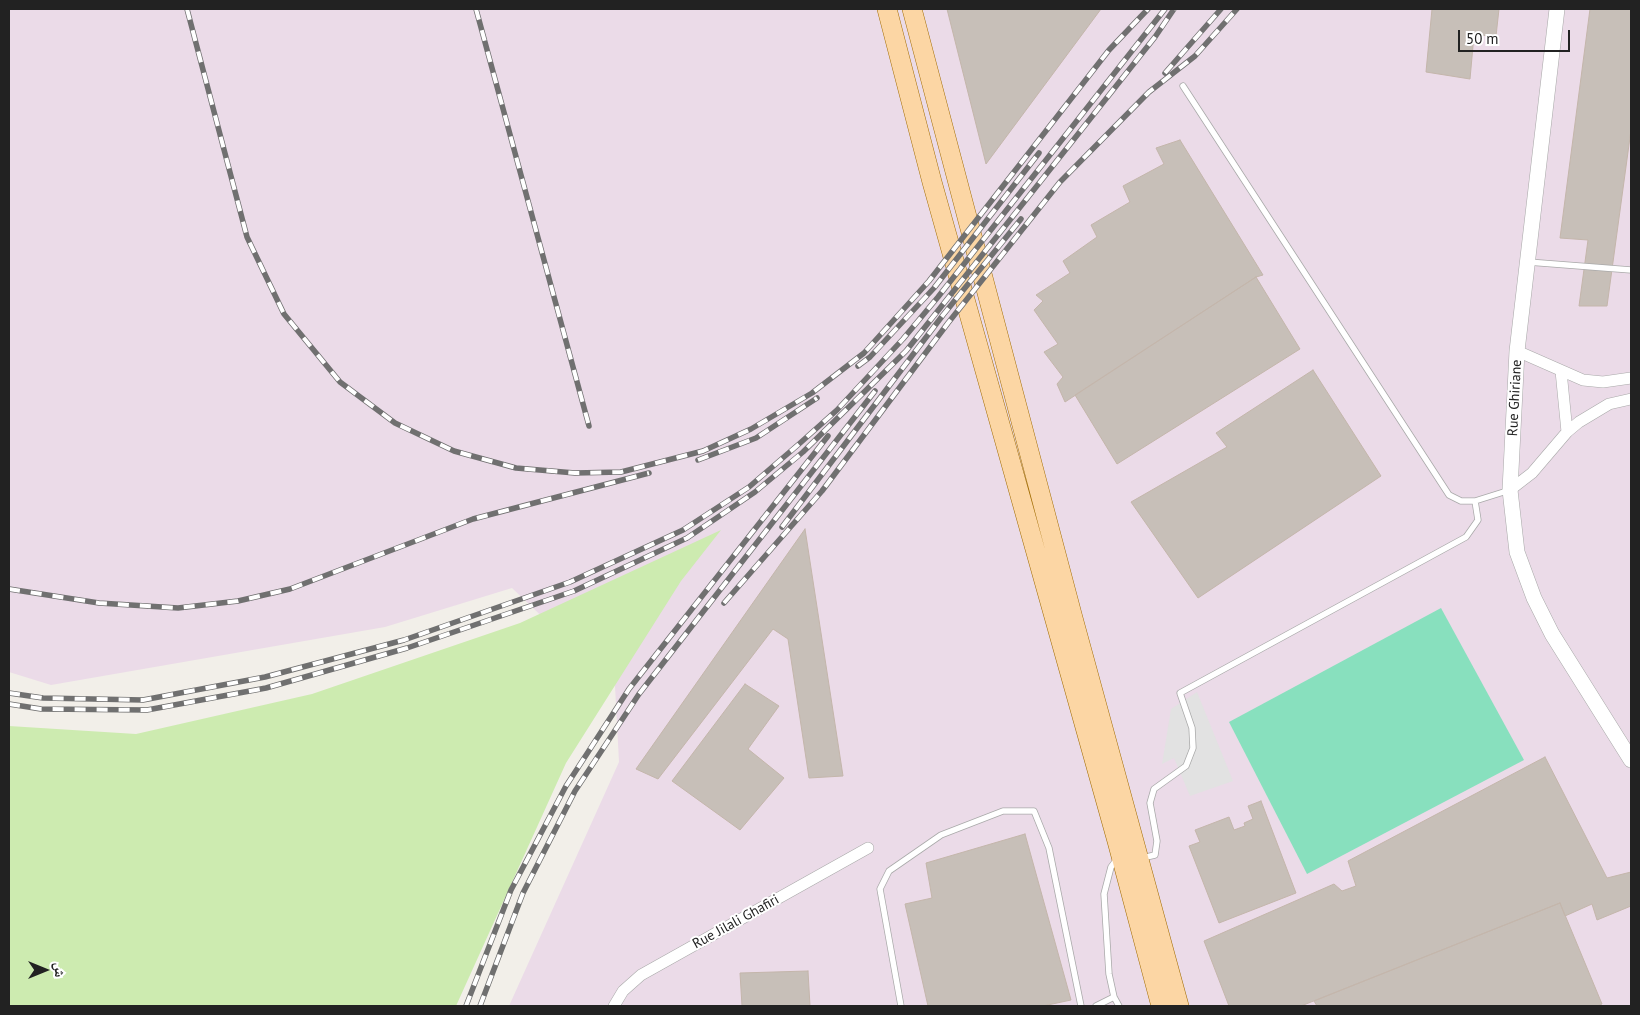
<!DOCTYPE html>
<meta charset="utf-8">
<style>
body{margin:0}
#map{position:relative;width:1640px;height:1015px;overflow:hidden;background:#f2efe9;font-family:"PT Sans","Noto Naskh Arabic",sans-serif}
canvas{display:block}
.frame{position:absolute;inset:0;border:10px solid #222;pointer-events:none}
.north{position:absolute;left:20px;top:945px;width:50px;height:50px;-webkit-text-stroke:4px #fff;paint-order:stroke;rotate:90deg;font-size:14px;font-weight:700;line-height:20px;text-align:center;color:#222}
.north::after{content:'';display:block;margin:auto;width:18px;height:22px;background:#222;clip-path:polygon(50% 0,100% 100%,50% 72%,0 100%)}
.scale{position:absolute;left:1458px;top:30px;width:112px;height:22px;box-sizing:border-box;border:2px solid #222;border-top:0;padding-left:6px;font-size:15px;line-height:18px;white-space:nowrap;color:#222;-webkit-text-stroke:4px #fff;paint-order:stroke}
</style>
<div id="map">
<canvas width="1640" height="1015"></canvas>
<div class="frame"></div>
<div class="north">ش</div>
<div class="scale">50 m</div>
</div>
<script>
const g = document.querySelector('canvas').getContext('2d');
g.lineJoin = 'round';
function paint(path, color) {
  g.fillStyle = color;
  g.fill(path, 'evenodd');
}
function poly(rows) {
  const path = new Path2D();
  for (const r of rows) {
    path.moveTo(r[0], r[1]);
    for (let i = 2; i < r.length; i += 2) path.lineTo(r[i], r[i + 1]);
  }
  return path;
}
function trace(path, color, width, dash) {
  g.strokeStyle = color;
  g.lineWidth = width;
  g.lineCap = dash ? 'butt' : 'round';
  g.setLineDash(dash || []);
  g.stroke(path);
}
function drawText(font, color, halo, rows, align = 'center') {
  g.font = font + ' "PT Sans",sans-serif';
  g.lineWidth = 4;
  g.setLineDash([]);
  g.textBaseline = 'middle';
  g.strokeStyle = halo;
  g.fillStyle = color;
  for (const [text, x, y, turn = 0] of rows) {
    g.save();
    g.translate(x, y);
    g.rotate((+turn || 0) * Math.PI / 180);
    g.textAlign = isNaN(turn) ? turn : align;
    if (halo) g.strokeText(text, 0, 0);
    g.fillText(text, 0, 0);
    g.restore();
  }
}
const industrial = poly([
 [9,9,1631,9,1631,1006,509,1006,619,762,615,686,512,588,385,627,51,685,9,672]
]);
const grass = poly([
 [721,530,681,581,566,763,456,1006,9,1006,9,726,136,734,312,694,520,623]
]);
const pitch = poly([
 [1441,608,1524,760,1307,874,1229,722]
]);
const parking = poly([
 [1197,692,1233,781,1190,796,1174,758,1162,764,1171,709]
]);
const building = poly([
 [947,9,1101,9,986,164,947,9],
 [1432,9,1499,9,1496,36,1474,35,1470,79,1426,72,1432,9],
 [1590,9,1631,9,1631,130,1607,306,1579,306,1588,240,1560,238,1590,9],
 [1180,140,1263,275,1256,277,1065,402,1057,384,1063,377,1044,352,1058,344,1034,310,1043,301,1036,295,1070,273,1063,261,1097,237,1091,225,1130,202,1123,186,1164,164,1156,148,1180,140],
 [1256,277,1300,349,1117,464,1075,395,1256,277],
 [1313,370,1381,476,1198,598,1131,502,1227,447,1216,433,1313,370],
 [805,529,843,776,809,778,788,639,773,629,658,779,636,769,805,529],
 [745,684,779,706,748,749,784,778,740,830,672,781,745,684],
 [1545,757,1607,878,1631,872,1631,906,1597,920,1592,904,1565,916,1560,903,1301,1006,1229,1006,1204,941,1334,884,1342,891,1356,886,1348,861,1545,757],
 [1261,801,1296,893,1219,923,1189,846,1200,842,1195,830,1229,817,1234,830,1245,826,1244,823,1253,819,1248,806,1261,801],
 [1025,834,1071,1000,1043,1006,928,1006,905,904,932,898,926,863,1025,834],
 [1560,903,1602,1004,1597,1006,1317,1006,1314,1001,1560,903],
 [808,971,810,1006,742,1006,740,973,808,971]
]);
const service = poly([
 [1183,86,1449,495,1461,501,1475,501,1510,490],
 [1528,262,1631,270],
 [1142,858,1155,855,1157,841,1150,803,1154,789,1186,766,1193,748,1192,728,1180,693,1466,537,1478,520,1475,501],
 [1117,859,1111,867,1104,894,1109,974,1114,997,1119,1006],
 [901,1006,880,889,889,871,941,835,1003,811,1034,811,1049,848,1081,1006],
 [1096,1006,1114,997]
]);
const minor = poly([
 [1517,351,1583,380,1603,382,1631,378],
 [1561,371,1567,432],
 [1510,490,1532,473,1567,432,1579,422,1609,404,1631,399],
 [614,1006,623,991,641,975,868,848]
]);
const tertiary = poly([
 [1557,9,1517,351,1510,490,1517,552,1534,598,1552,634,1631,760]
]);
const primary = poly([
 [887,9,932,182,1117,841,1161,1006],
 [912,9,1073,618,1179,1006]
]);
const rail = poly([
 [187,9,247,237,284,314,340,382,395,423,454,451,516,468,575,473,621,472,703,451,751,429,812,393,864,353,929,281,1109,50,1148,9],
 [476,9,589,426],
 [1165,73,1221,9],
 [858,366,870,357,934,288,1039,153],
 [698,460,756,438,817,398],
 [782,527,943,315,1021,219],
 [9,589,99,603,178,608,238,601,290,589,473,519,649,473],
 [724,603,822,491,948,323,1060,182,1149,92,1195,56,1237,9],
 [9,693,43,698,143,700,265,677,404,640,570,582,683,530,749,487,799,444,837,410,903,339,938,297,1165,9],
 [9,704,41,709,147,710,266,688,407,648,574,591,687,538,755,492,803,452,906,351,1155,37,1174,9],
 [466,1006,511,890,566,786,629,689,828,436],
 [480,1006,523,893,575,791,639,694,875,391]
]);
const streetNames = [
 ["Rue Ghiriane",1515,398,-87],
 ["Rue Jilali Ghafiri",736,922,-29]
];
paint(industrial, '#ebdbe8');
paint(grass, '#cdebb0');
paint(pitch, '#88e0be');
paint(parking, '#e2e2e2');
paint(building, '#c7bfb8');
trace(building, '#c4b6ab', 1);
trace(service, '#a9a9a9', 7);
trace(minor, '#a9a9a9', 12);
trace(tertiary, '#a9a9a9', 16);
trace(primary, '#a06b00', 20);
trace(service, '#fff', 5.5);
trace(minor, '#fff', 11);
trace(tertiary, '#fff', 15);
trace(primary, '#fcd6a4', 19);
trace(rail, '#707070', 5.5);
trace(rail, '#fff', 4, [11]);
drawText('14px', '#222', '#fff', streetNames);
</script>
